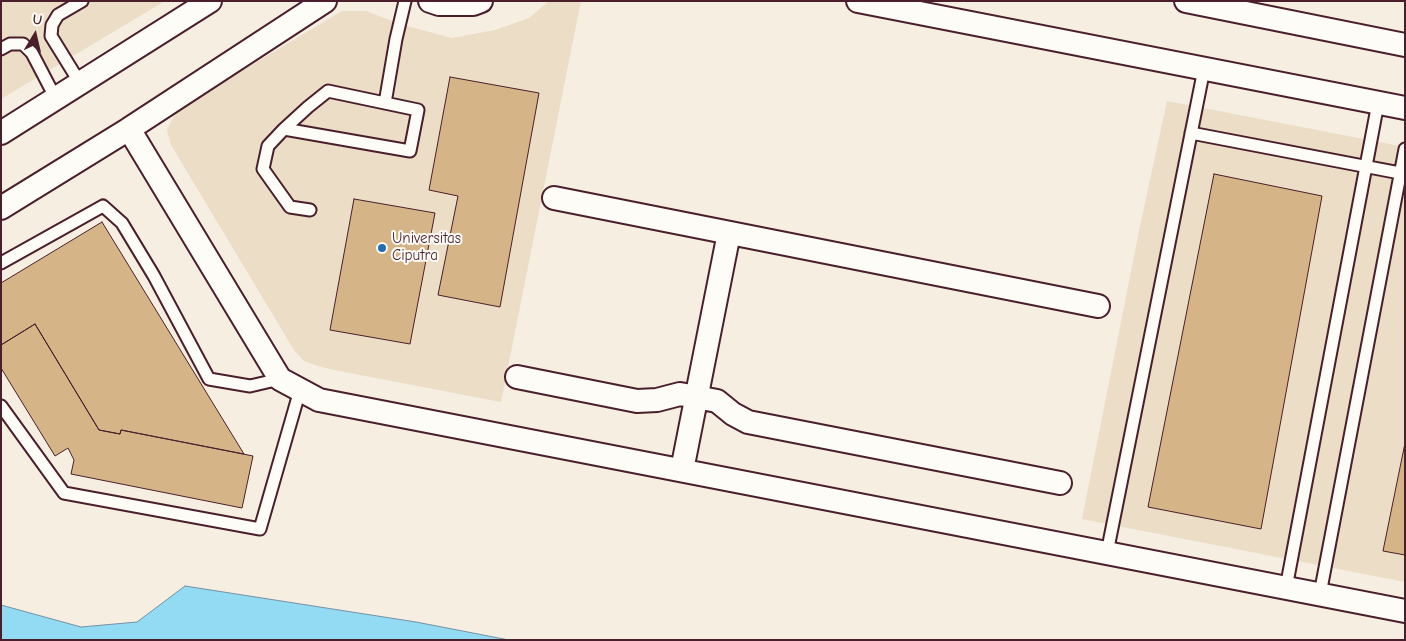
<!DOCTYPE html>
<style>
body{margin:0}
#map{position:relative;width:1406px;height:641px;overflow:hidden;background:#f5eee1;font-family:"Comic Neue",sans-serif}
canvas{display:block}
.frame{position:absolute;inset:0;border:2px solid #4a1f2b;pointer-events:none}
.north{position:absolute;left:10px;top:10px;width:50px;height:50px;-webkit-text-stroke:4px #fdfcf7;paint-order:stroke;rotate:9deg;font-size:14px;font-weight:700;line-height:20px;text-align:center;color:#4a1f2b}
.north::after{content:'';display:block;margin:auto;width:18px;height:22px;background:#4a1f2b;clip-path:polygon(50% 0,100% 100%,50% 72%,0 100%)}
</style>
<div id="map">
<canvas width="1406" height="641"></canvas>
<div class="frame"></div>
<div class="north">U</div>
</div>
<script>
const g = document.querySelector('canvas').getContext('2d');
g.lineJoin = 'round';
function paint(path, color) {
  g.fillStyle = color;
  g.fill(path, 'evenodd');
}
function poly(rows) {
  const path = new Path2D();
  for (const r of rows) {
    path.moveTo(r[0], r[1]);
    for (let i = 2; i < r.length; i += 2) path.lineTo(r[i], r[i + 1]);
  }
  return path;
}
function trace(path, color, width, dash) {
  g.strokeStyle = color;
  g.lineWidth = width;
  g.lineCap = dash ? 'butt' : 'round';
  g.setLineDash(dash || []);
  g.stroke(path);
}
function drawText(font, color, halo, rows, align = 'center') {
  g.font = font + ' "Comic Neue",sans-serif';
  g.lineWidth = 4;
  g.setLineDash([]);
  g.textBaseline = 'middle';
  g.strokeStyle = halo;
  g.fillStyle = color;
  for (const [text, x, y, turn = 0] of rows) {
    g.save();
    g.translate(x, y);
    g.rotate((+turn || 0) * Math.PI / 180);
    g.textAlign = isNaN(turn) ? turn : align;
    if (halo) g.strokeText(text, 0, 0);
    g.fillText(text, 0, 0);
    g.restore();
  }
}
const built = poly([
 [1,1,165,1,1,99],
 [549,1,581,1,501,402,334,370,318,366,304,361,294,350,171,145,167,130,174,116,183,106,342,11,366,11,403,25,452,38,495,30,529,18],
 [1167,101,1405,147,1405,582,1082,519,1139,231]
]);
const water = poly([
 [185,586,416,622,509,640,1,640,1,605,81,627,137,622,185,586]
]);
const building = poly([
 [450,77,539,93,500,307,438,295,458,196,429,190,450,77],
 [1214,174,1322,196,1261,529,1148,507,1214,174],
 [354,199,435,213,410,344,330,330,354,199],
 [102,222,244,454,121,430,120,434,99,430,35,324,1,345,1,283,102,222],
 [35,324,99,430,120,434,121,430,253,456,242,508,71,474,74,460,68,448,55,456,1,368,1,345,35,324],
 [1405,443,1405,555,1383,551,1405,443]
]);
const lane = poly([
 [1,49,10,44,23,44,32,53,56,99],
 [80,83,51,36,52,25,58,15,82,1],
 [385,103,396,39,405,1],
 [284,129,410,151,418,110,328,91,308,107,284,129,268,146,263,169,290,207,310,210],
 [1191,133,1405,174],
 [1,263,103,206,122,223,154,276,209,379,250,386,280,379],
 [1,406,64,493,260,529,300,390],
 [1107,553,1204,69],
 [1286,588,1378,103],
 [1320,594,1405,149]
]);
const street = poly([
 [430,1,439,4,473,4,481,1],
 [858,1,1405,108],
 [1186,1,1405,45],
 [129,129,280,379,319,400,1405,611],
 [1,133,210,1],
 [554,198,1098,306],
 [1,208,129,129,325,1],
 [517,377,637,401,657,400,680,394,696,397,717,401,733,414,748,422,1060,483],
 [682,470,729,233]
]);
const markers = [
 [382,248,5,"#1f6fb2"]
];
const poiNames = [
 ["Universitas",392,239],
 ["Ciputra",392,256]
];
paint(built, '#ebddc6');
paint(water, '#92dbf3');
trace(water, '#7590a3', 1);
paint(building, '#d5b588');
trace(building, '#4a1f2b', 1);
trace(lane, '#4a1f2b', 15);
trace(street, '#4a1f2b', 26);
trace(lane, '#fdfcf7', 11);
trace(street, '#fdfcf7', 22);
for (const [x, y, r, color] of markers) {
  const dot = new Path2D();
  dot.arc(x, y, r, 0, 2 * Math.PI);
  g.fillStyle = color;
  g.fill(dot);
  trace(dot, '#fdfcf7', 2);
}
drawText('15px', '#4a1f2b', '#fdfcf7', poiNames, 'left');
</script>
